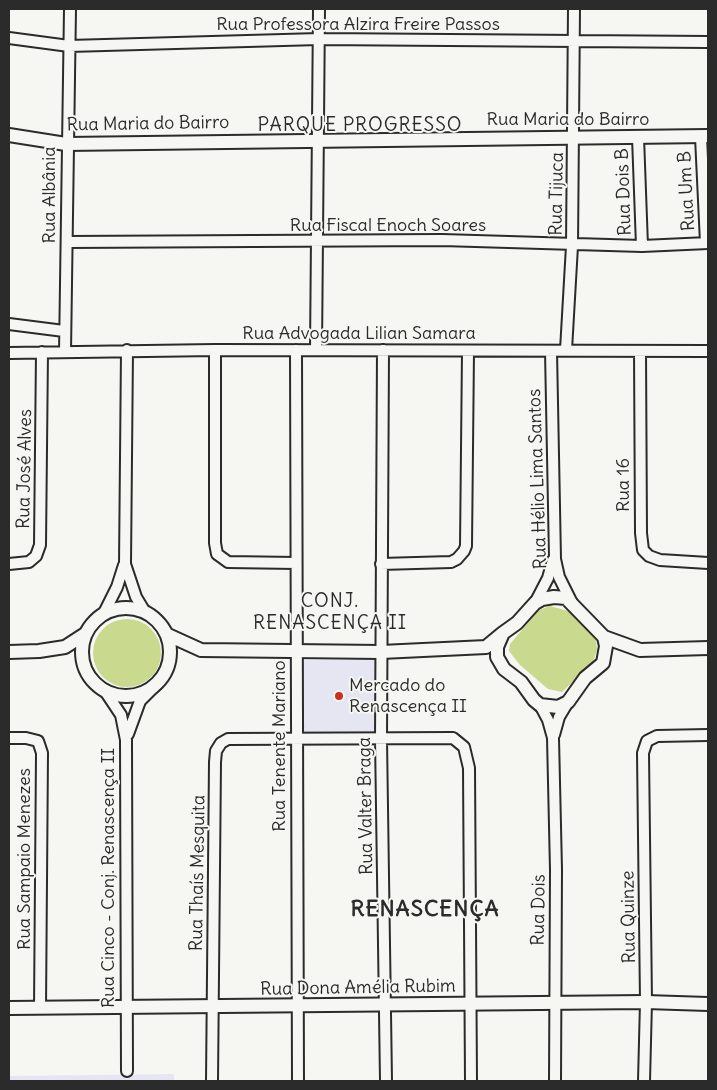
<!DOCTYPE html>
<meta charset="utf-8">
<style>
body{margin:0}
#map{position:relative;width:717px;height:1090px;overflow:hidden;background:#f6f6f2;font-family:Delius,sans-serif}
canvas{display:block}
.frame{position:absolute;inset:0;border:10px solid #2b2b2b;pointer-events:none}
</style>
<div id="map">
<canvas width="717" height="1090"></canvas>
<div class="frame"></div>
</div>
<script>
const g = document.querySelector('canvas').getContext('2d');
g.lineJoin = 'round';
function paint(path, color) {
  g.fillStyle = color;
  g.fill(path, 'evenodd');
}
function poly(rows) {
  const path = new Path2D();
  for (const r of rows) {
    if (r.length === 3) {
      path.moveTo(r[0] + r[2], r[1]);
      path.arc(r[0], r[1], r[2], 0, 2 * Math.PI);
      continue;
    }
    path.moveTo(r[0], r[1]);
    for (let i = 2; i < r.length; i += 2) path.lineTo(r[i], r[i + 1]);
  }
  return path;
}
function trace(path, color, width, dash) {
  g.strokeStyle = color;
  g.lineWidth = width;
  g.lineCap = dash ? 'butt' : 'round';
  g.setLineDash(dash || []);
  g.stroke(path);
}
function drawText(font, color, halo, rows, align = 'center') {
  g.font = font + ' Delius,sans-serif';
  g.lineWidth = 4;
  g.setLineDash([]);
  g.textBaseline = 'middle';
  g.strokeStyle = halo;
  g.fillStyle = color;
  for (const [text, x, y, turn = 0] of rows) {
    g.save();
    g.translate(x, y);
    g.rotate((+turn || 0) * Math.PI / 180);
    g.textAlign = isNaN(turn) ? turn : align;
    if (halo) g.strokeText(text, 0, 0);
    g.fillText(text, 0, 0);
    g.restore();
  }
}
const built = poly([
 [303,660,375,660,375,732,303,732],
 [174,1074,174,1081,9,1081,9,1076]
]);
const green = poly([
 [550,606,572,612,596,638,597,650,593,662,562,692,548,689,520,665,509,651,510,644,539,610],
 [127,653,34]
]);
const minor = poly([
 [9,38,69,46,319,39,708,42],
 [638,137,642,246],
 [701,137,706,243],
 [67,242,442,240,642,246,708,243],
 [9,324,64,331],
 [127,350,125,564,136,597,145,612],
 [215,350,215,543,217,554,228,562,296,563],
 [296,350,298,1081],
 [316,350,319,9],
 [383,350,381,739,386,1081],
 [566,350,572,246,574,9],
 [551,351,555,559,559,577,572,603],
 [640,351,641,533,643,550,649,556,660,560,708,563],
 [65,352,70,9],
 [9,353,215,350,708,351],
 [9,564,29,562,36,556,40,545,42,352],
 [381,564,451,562,457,559,464,551,466,546,468,351],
 [535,603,548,578,553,560],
 [103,615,117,587,124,565],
 [105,691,121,715,126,740,127,1071],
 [540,705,548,720,553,738,556,870,555,1081],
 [128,734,140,701,157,684],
 [554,735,559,717,568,702],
 [9,738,26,738,38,741,42,753,40,1008],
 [212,1081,215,762,216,751,221,743,228,739,453,738,464,747,469,768,471,1081],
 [644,1081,646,1002,643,753,647,741,657,736,708,735]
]);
const tertiary = poly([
 [9,135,66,144,708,136],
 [554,597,566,598,604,637,606,646,603,663,585,678,568,702,558,707,540,705,534,700,521,682,504,669,497,657,497,647,503,633,517,623,535,603,542,599,554,597],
 [126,652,44],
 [168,635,201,650,381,652,486,647,503,633],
 [604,637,640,650,708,648],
 [9,652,39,651,65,647,85,634],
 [9,1008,646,1002,708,1004]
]);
const markers = [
 [339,696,5,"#c8321e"]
];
const streetNames = [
 ["Rua Professora Alzira Freire Passos",358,25],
 ["Rua Maria do Bairro",568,120],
 ["Rua Maria do Bairro",148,124,-1],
 ["Rua Um B",687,191,-93],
 ["Rua Dois B",624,192,-92],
 ["Rua Tijuca",557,194,-89],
 ["Rua Albânia",50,195,-90],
 ["Rua Fiscal Enoch Soares",388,226],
 ["Rua Advogada Lilian Samara",359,334],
 ["Rua José Alves",25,469,-89],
 ["Rua Hélio Lima Santos",538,479,-92],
 ["Rua 16",624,485,-90],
 ["Rua Tenente Mariano",280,746,-90],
 ["Rua Valter Braga",366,806,-91],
 ["Rua Sampaio Menezes",25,859,-90],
 ["Rua Thaís Mesquita",198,873,-89],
 ["Rua Cinco - Conj. Renascença II",109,878,-90],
 ["Rua Dois",539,910,-89],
 ["Rua Quinze",629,917,-91],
 ["Rua Dona Amélia Rubim",358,988,-1]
];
const poiNames = [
 ["Mercado do",349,686],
 ["Renascença II",349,707]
];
const neighbourhoodNames = [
 ["PARQUE PROGRESSO",360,126],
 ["CONJ.",330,602],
 ["RENASCENÇA II",330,624]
];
const districtNames = [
 ["RENASCENÇA",425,910]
];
paint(built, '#e6e6f3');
paint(green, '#c9d98d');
trace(minor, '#2b2b2b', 14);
trace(tertiary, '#2b2b2b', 16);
trace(minor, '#f6f6f2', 10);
trace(tertiary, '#f6f6f2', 12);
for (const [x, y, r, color] of markers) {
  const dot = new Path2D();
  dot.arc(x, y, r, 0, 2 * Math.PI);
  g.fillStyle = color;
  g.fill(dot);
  trace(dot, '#f6f6f2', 2);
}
drawText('18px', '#2b2b2b', '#f6f6f2', streetNames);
drawText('18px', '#2b2b2b', '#f6f6f2', poiNames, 'left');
g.letterSpacing = '1px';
drawText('19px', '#2b2b2b', '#f6f6f2', neighbourhoodNames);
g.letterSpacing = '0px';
g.letterSpacing = '1px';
drawText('bold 22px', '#2b2b2b', '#f6f6f2', districtNames);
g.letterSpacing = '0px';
</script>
